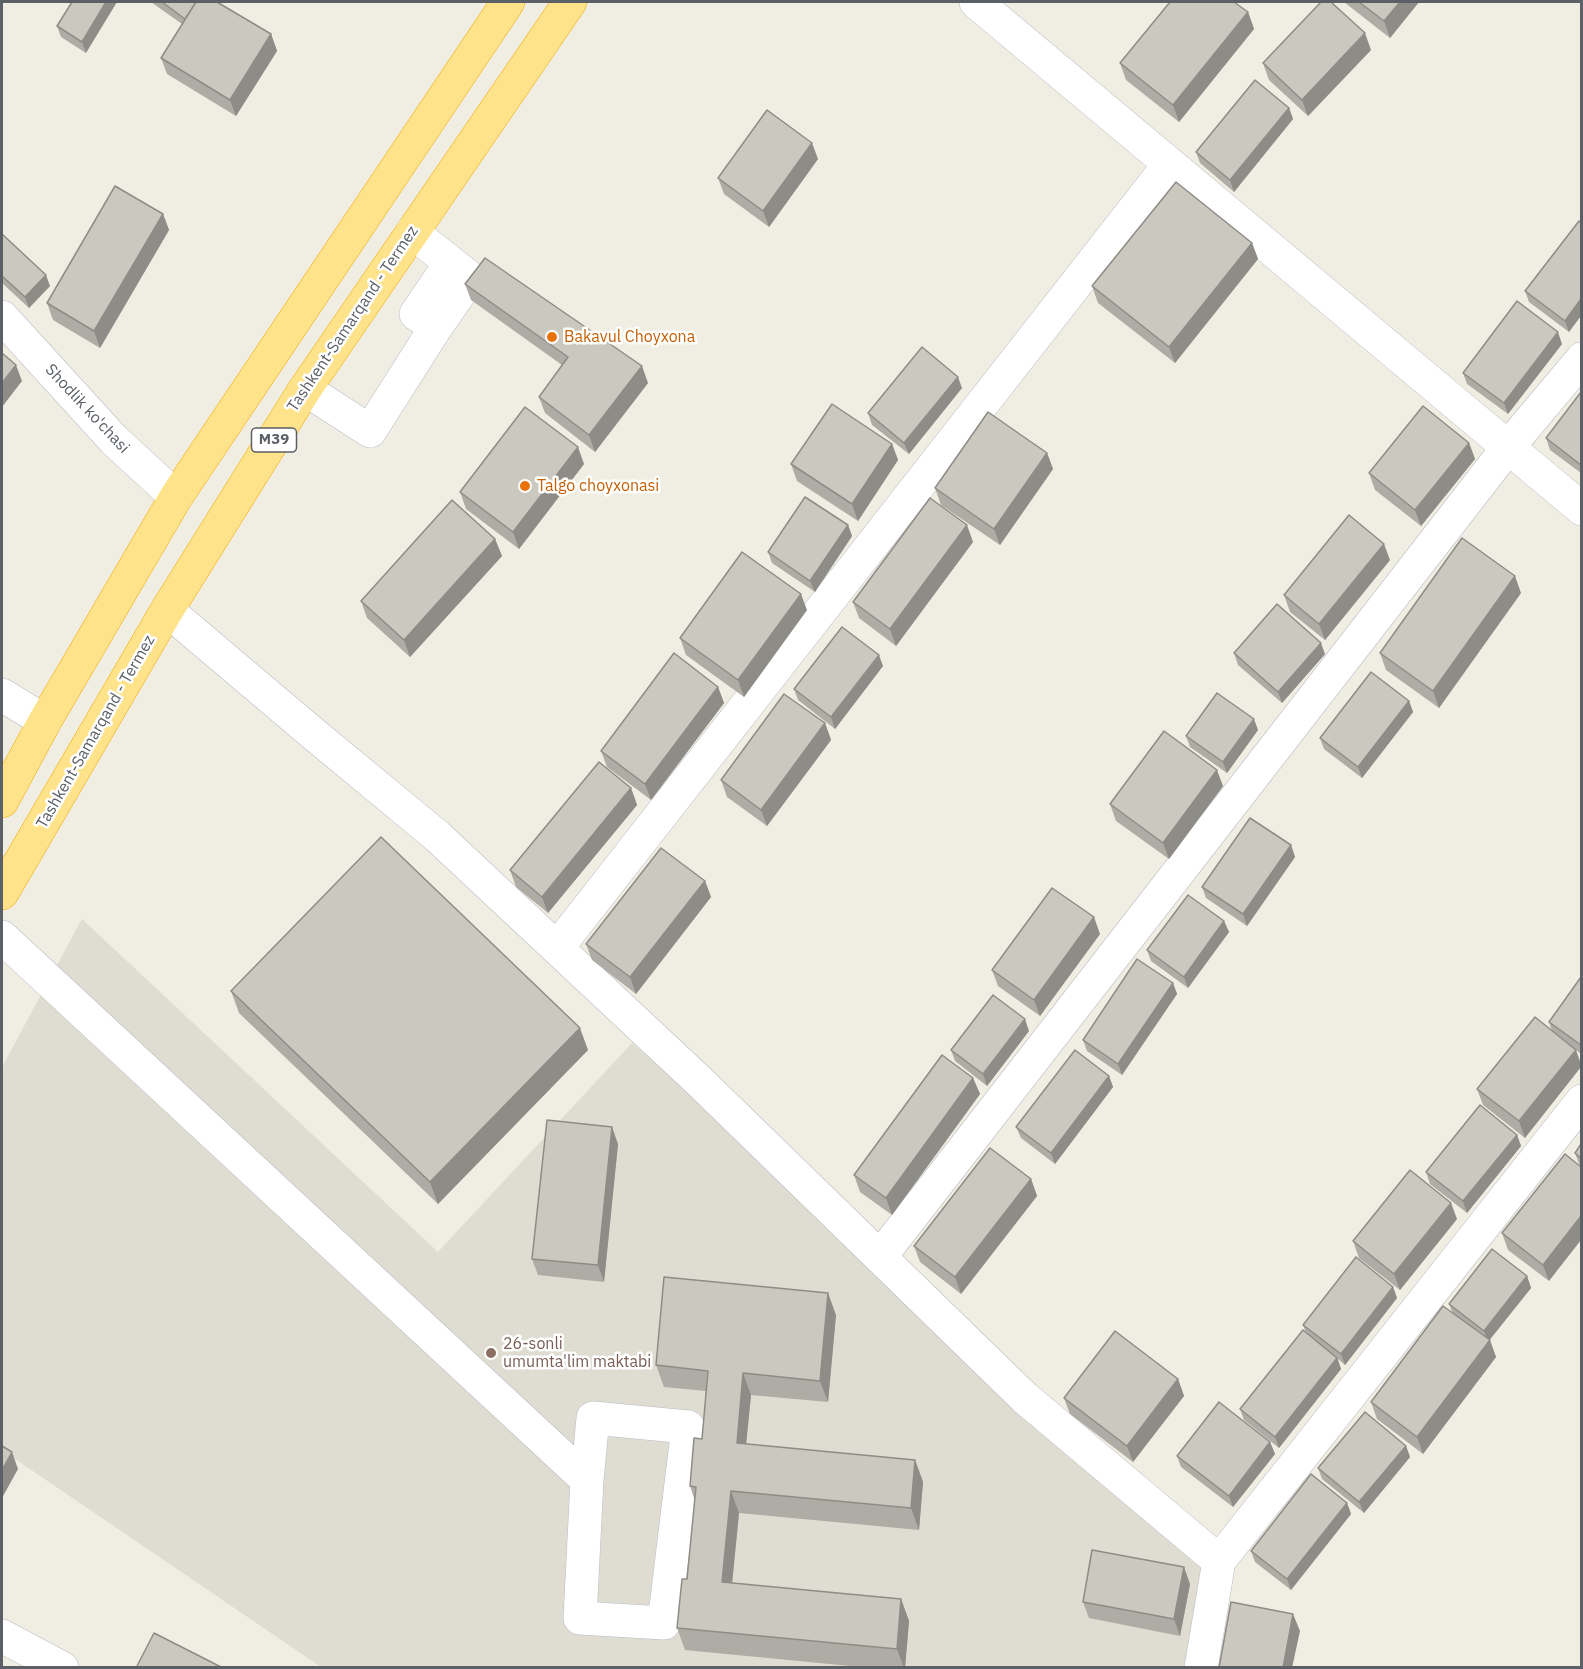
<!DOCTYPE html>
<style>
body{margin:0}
#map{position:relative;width:1583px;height:1669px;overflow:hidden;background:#f0ede3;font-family:"IBM Plex Sans",sans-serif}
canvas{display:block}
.frame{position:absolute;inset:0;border:3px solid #5b6066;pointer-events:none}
</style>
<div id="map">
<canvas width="1583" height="1669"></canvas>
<div class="frame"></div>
</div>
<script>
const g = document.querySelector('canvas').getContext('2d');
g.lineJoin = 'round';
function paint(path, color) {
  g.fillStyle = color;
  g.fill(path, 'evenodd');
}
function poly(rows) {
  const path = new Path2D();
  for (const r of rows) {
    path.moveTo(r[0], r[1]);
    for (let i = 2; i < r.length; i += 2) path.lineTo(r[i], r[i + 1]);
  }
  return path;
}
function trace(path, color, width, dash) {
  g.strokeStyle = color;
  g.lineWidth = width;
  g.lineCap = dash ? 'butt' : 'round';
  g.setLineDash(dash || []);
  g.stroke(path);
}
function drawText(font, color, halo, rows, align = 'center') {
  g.font = font + ' "IBM Plex Sans",sans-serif';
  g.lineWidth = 5;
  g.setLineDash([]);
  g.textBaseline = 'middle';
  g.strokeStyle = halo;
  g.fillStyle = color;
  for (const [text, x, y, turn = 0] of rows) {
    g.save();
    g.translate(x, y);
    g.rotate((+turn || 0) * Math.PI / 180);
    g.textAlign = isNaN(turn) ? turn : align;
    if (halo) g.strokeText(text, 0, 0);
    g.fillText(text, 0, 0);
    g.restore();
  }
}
const education = poly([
 [82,919,438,1252,632,1043,880,1257,1202,1566,1187,1667,321,1667,2,1450,2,1067]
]);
const minor = poly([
 [976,2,1582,509],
 [412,232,470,278,436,327,416,314,450,264],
 [2,317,114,440,176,497],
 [305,389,370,431,436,327],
 [167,610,310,731,437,836,698,1080,1025,1398,1219,1561,1201,1668],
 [2,695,45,721],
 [2,937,587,1480,580,1618,664,1623,688,1427,593,1418,587,1480],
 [557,948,1169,165],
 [880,1257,1509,446,1582,359],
 [1219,1561,1582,1101],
 [2,1636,62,1668]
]);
const highway = poly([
 [2,801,45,721,176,497,508,2],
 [2,893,167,610,305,389,570,2]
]);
const wall = poly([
 [72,2,86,53,61,37,57,26],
 [151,2,217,2,271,34,277,51,236,116,167,74,161,58,182,24],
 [1344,2,1419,2,1390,38],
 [1248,12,1254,29,1179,122,1126,80,1120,63],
 [1371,50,1308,116,1269,80,1263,63],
 [1289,108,1293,119,1234,192,1200,163,1196,152],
 [818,159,769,227,724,194,718,178],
 [163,214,169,230,100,348,53,320,47,303],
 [1579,221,1569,332,1529,302,1525,291],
 [2,234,50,286,29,308,2,283],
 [1252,243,1258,259,1175,363,1098,303,1092,286],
 [465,284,648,383,595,452,545,413,539,397,562,365,471,300],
 [1562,344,1508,414,1467,384,1463,373],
 [962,388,909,454,872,425,868,413],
 [1581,392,1581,473,1550,450,1546,438],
 [1469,443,1475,459,1421,526,1375,490,1369,473],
 [892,444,898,460,858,521,797,481,791,464],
 [1047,453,1053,469,1000,545,941,505,935,488],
 [584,464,519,549,466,509,460,492],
 [848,525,852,536,815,592,772,563,768,552],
 [495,539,502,556,410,657,367,618,361,601],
 [973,542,896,646,859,618,853,602],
 [1390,560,1325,640,1290,612,1284,595],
 [1521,593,1439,708,1386,670,1380,653],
 [807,610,744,697,686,655,680,638],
 [1234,653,1325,654,1282,703,1238,665],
 [883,666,835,729,798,700,794,689],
 [718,687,724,703,651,800,607,767,601,751],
 [1409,701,1413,712,1362,778,1324,749,1320,738],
 [825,723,831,740,767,826,727,797,721,780],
 [1258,730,1227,773,1190,747,1186,736],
 [1223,786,1169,859,1116,821,1110,804],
 [631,788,637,805,548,913,516,887,510,870],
 [1291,845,1295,857,1247,926,1206,898,1202,887],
 [705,881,711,897,636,994,592,960,586,944],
 [1224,921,1229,932,1188,988,1151,961,1147,950],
 [1100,934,1040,1016,998,986,992,970],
 [1581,977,1581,1054,1576,1050,1525,1138,1483,1105,1477,1089,1552,1031,1549,1022],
 [1173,983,1177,994,1122,1075,1087,1051,1083,1040],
 [231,991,588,1050,438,1204,239,1013],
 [1029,1031,987,1086,955,1061,951,1050],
 [1109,1076,1113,1087,1055,1164,1021,1138,1016,1127],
 [973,1078,980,1094,892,1215,860,1192,854,1175],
 [1517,1135,1521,1146,1467,1213,1430,1184,1426,1172],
 [618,1144,604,1282,538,1275,532,1259],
 [1581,1144,1581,1166,1579,1164,1575,1153],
 [1565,1154,1549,1281,1508,1250,1502,1233],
 [1031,1179,1037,1196,961,1294,920,1262,914,1246],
 [1457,1219,1400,1290,1359,1258,1353,1241],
 [1527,1276,1531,1288,1489,1340,1496,1357,1423,1454,1377,1419,1371,1402,1453,1314,1449,1304],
 [1393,1287,1397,1298,1345,1365,1338,1359,1341,1369,1279,1448,1244,1420,1240,1409,1306,1333,1303,1325],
 [836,1315,828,1402,751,1395,746,1444,915,1460,923,1482,919,1530,739,1513,732,1583,901,1599,909,1621,905,1668,871,1668,685,1650,677,1628,687,1579,695,1501,690,1486,702,1439,706,1391,664,1387,656,1365],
 [1178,1379,1184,1396,1133,1462,1070,1414,1064,1398],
 [1270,1442,1275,1454,1233,1507,1181,1467,1177,1456],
 [1406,1446,1410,1457,1364,1513,1322,1479,1318,1468],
 [1347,1503,1351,1514,1291,1590,1255,1562,1251,1551],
 [1190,1584,1180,1636,1089,1618,1083,1602]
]);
const shadedWall = poly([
 [106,2,117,2,86,53,82,42],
 [1400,2,1419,2,1390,38,1384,21],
 [1248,12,1254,29,1179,122,1173,105],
 [1365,33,1371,50,1308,116,1302,100],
 [271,34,277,51,236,116,230,100],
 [1289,108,1293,119,1234,192,1230,180],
 [812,143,818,159,769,227,763,211],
 [163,214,169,230,100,348,94,331],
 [1252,243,1258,259,1175,363,1169,347],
 [46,275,50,286,29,308,25,297],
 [1581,299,1581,316,1569,332,1565,321],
 [1558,332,1562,344,1508,414,1504,403],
 [16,365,22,381,2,407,2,383],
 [642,366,648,383,595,452,589,435],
 [958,377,962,388,909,454,904,443],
 [1469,443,1475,459,1421,526,1415,510],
 [892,444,898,460,858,521,852,504],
 [578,447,584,464,519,549,513,532],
 [1047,453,1053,469,1000,545,994,529],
 [848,525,852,536,815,592,810,581],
 [967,525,973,542,896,646,890,629],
 [495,539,502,556,410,657,404,640],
 [1384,544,1390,560,1325,640,1319,624],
 [1515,576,1521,593,1439,708,1433,691],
 [801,594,807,610,744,697,738,680],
 [1321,643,1325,654,1282,703,1278,692],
 [879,655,883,666,835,729,831,717],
 [718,687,724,703,651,800,645,784],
 [1409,701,1413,712,1362,778,1358,767],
 [1254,719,1258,730,1227,773,1223,762],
 [825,723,831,740,767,826,761,810],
 [1217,770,1223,786,1169,859,1163,843],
 [631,788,637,805,548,913,542,897],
 [1291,845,1295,857,1247,926,1243,914],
 [705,881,711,897,636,994,630,977],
 [1094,917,1100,934,1040,1016,1034,1000],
 [1224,921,1229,932,1188,988,1184,977],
 [1173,983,1177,994,1122,1075,1118,1064],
 [1025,1019,1029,1031,987,1086,983,1074],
 [580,1028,588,1050,438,1204,430,1182],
 [1576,1050,1581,1064,1581,1067,1525,1138,1519,1121],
 [1109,1076,1113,1087,1055,1164,1051,1153],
 [973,1078,980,1094,892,1215,886,1198],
 [612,1127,618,1144,604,1282,598,1265],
 [1517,1135,1521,1146,1467,1213,1463,1201],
 [1031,1179,1037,1196,961,1294,955,1277],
 [1451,1203,1457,1219,1400,1290,1394,1274],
 [1581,1216,1581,1240,1549,1281,1543,1265],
 [1527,1276,1531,1288,1488,1342,1484,1331],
 [1393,1287,1397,1298,1345,1365,1341,1354],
 [828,1293,836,1315,828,1402,820,1381],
 [1490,1340,1496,1357,1423,1454,1417,1437],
 [1337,1358,1341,1369,1279,1448,1275,1437],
 [743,1373,751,1395,744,1465,737,1443],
 [1178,1379,1184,1396,1133,1462,1127,1446],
 [1270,1442,1275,1454,1233,1507,1229,1496],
 [1406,1446,1410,1457,1364,1513,1359,1502],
 [12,1452,18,1469,2,1498,2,1470],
 [915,1460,923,1482,919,1530,911,1508],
 [731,1491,739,1513,730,1604,722,1582],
 [1347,1503,1351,1514,1291,1590,1287,1579],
 [1184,1567,1190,1584,1180,1636,1174,1619],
 [901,1599,909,1621,905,1668,904,1668,897,1649],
 [1293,1614,1300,1631,1292,1668,1283,1668]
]);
const building = poly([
 [72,2,106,2,82,42,57,26,72,2],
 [162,2,196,2,185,19,162,2],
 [196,2,217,2,271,34,230,100,161,58,196,2],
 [1170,2,1234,2,1248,12,1173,105,1120,63,1170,2],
 [1321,2,1331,2,1365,33,1302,100,1263,63,1321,2],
 [1359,2,1400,2,1384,21,1359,2],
 [1255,80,1289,108,1230,180,1196,152,1255,80],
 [767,110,812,143,763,211,718,178,767,110],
 [1176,182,1252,243,1169,347,1092,286,1176,182],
 [115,186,163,214,94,331,47,303,115,186],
 [1579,221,1581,223,1581,299,1565,321,1525,291,1579,221],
 [2,234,46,275,25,297,2,276,2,234],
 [485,258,642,366,589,435,539,397,568,357,465,284,485,258],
 [1517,301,1558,332,1504,403,1463,373,1517,301],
 [922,347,958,377,904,443,868,413,922,347],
 [2,353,16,365,2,383,2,353],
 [1581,392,1581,465,1546,438,1581,392],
 [832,404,892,444,852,504,791,464,832,404],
 [1423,406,1469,443,1415,510,1369,473,1423,406],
 [525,407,578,447,513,532,460,492,525,407],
 [988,412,1047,453,994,529,935,488,988,412],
 [805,497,848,525,810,581,768,552,805,497],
 [930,498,967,525,890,629,853,602,930,498],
 [452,500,495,539,404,640,361,601,452,500],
 [1349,515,1384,544,1319,624,1284,595,1349,515],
 [1462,538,1515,576,1433,691,1380,653,1462,538],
 [742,552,801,594,738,680,680,638,742,552],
 [1277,604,1321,643,1278,692,1234,653,1277,604],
 [842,627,879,655,831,717,794,689,842,627],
 [674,653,718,687,645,784,601,751,674,653],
 [1371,672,1409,701,1358,767,1320,738,1371,672],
 [1217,693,1254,719,1223,762,1186,736,1217,693],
 [784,694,825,723,761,810,721,780,784,694],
 [1164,731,1217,770,1163,843,1110,804,1164,731],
 [599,762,631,788,542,897,510,870,599,762],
 [1250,818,1291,845,1243,914,1202,887,1250,818],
 [381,837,580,1028,430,1182,231,991,381,837],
 [661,848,705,881,630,977,586,944,661,848],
 [1052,888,1094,917,1034,1000,992,970,1052,888],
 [1188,895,1224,921,1184,977,1147,950,1188,895],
 [1137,959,1173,983,1118,1064,1083,1040,1137,959],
 [1581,977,1581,1045,1549,1022,1581,977],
 [993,995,1025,1019,983,1074,951,1050,993,995],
 [1535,1017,1576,1050,1519,1121,1477,1089,1535,1017],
 [1075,1050,1109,1076,1051,1153,1016,1127,1075,1050],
 [942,1055,973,1078,886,1198,854,1175,942,1055],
 [1480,1105,1517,1135,1463,1201,1426,1172,1480,1105],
 [547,1120,612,1127,598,1265,532,1259,547,1120],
 [1581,1144,1581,1158,1575,1153,1581,1144],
 [990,1148,1031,1179,955,1277,914,1246,990,1148],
 [1565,1154,1581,1167,1581,1216,1543,1265,1502,1233,1565,1154],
 [1410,1170,1451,1203,1394,1274,1353,1241,1410,1170],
 [1492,1249,1527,1276,1484,1331,1449,1304,1492,1249],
 [1356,1257,1393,1287,1341,1354,1303,1325,1356,1257],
 [664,1277,828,1293,820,1381,743,1373,737,1443,915,1460,911,1508,731,1491,722,1582,901,1599,897,1649,677,1628,682,1579,687,1579,696,1487,690,1486,694,1438,702,1439,708,1371,656,1365,664,1277],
 [1443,1306,1490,1340,1417,1437,1371,1402,1443,1306],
 [1303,1330,1337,1358,1275,1437,1240,1409,1303,1330],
 [1115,1331,1178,1379,1127,1446,1064,1398,1115,1331],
 [1219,1402,1270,1442,1229,1496,1177,1456,1219,1402],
 [1365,1412,1406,1446,1359,1502,1318,1468,1365,1412],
 [2,1446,12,1452,2,1470,2,1446],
 [1311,1474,1347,1503,1287,1579,1251,1551,1311,1474],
 [1092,1550,1184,1567,1174,1619,1083,1602,1092,1550],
 [1231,1602,1293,1614,1283,1668,1219,1668,1231,1602],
 [154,1633,223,1668,136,1668,154,1633]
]);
const markers = [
 [552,337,6,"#e8710a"],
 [525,486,6,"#e8710a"],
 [491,1353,6,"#8d6e63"]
];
const shields = [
 [274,440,45]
];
const shieldNames = [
 ["M39",274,440]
];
const streetNames = [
 ["Tashkent-Samarqand - Termez",353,319,-56],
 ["Shodlik ko'chasi",87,409,47],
 ["Tashkent-Samarqand - Termez",96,732,-60]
];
const foodNames = [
 ["Bakavul Choyxona",564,337],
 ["Talgo choyxonasi",537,486]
];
const educationNames = [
 ["26-sonli",503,1344],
 ["umumta'lim maktabi",503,1362]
];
paint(education, '#dfdcd2');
trace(minor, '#b8bcc1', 34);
trace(highway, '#f3aa00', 34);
trace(minor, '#fff', 33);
trace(highway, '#ffe38b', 33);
paint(wall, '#afaca5');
paint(shadedWall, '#8e8c86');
paint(building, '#cbc8c0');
trace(building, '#8e8c86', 1.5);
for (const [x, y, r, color] of markers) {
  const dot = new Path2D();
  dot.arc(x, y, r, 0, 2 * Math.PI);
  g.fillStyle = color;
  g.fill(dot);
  trace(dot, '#fff', 2);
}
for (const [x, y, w] of shields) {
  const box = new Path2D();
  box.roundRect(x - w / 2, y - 12, w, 24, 4.5);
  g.fillStyle = '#fff';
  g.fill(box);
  trace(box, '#5b6066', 1.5);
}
drawText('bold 15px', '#5b6066', null, shieldNames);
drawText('16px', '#5b6066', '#fff', streetNames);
drawText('16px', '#c56008', '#fff', foodNames, 'left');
drawText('16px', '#785e54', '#fff', educationNames, 'left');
</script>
